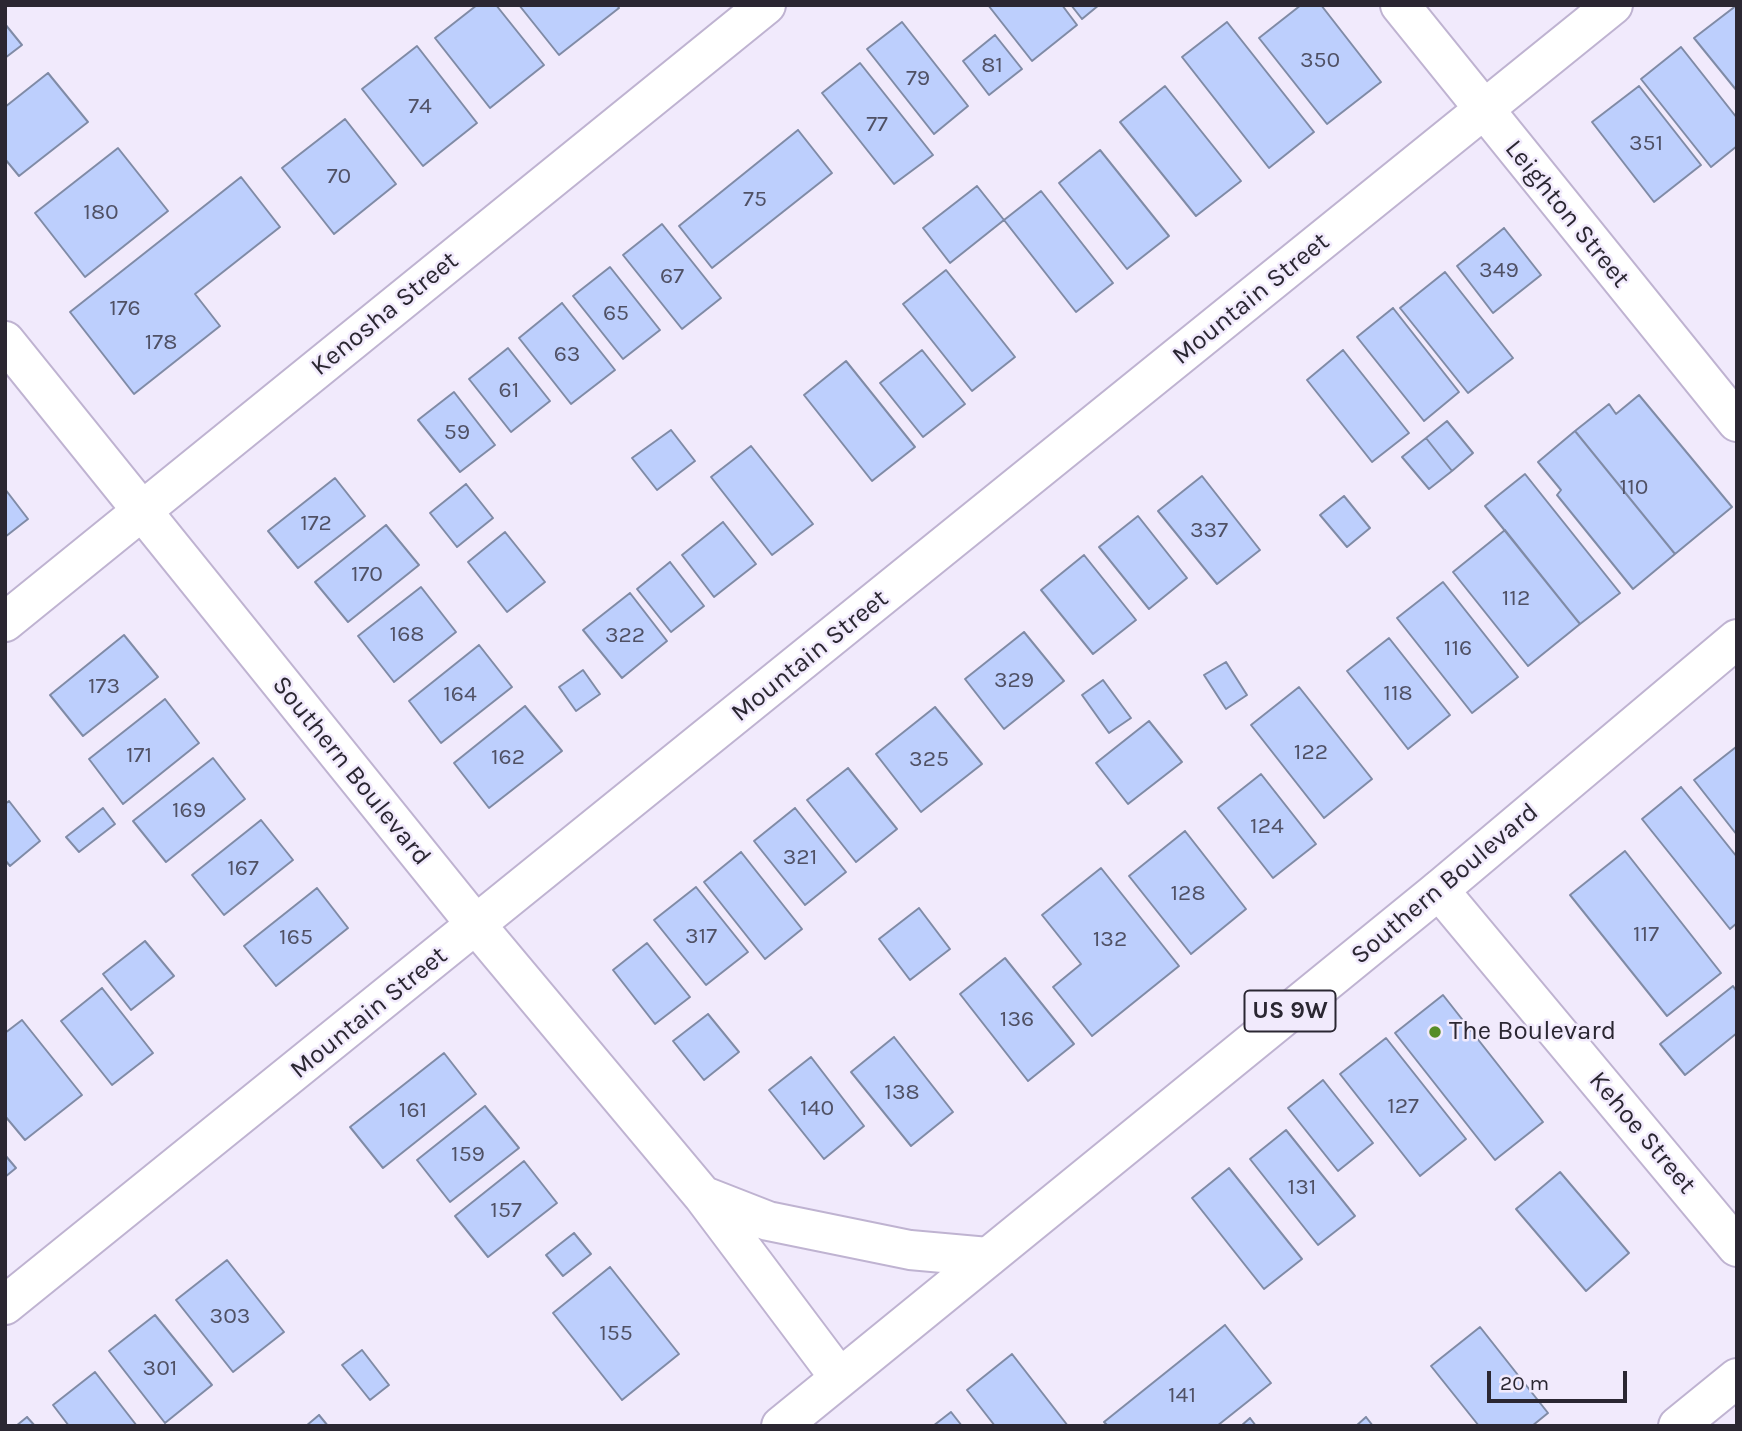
<!DOCTYPE html>
<style>
body{margin:0}
#map{position:relative;width:1742px;height:1431px;overflow:hidden;background:#f1eafc;font-family:Karla,sans-serif}
canvas{display:block}
.frame{position:absolute;inset:0;border:7px solid #2b2732;pointer-events:none}
.scale{position:absolute;left:1487px;top:1371px;width:140px;height:32px;box-sizing:border-box;border:4px solid #2b2732;border-top:0;padding-left:9px;font-size:21px;line-height:24px;white-space:nowrap;color:#2b2732;-webkit-text-stroke:5px #f1eafc;paint-order:stroke}
</style>
<div id="map">
<canvas width="1742" height="1431"></canvas>
<div class="frame"></div>
<div class="scale">20 m</div>
</div>
<script>
const g = document.querySelector('canvas').getContext('2d');
g.lineJoin = 'round';
function paint(path, color) {
  g.fillStyle = color;
  g.fill(path, 'evenodd');
}
function poly(rows) {
  const path = new Path2D();
  for (const r of rows) {
    path.moveTo(r[0], r[1]);
    for (let i = 2; i < r.length; i += 2) path.lineTo(r[i], r[i + 1]);
  }
  return path;
}
function trace(path, color, width, dash) {
  g.strokeStyle = color;
  g.lineWidth = width;
  g.lineCap = dash ? 'butt' : 'round';
  g.setLineDash(dash || []);
  g.stroke(path);
}
function drawText(font, color, halo, rows, align = 'center') {
  g.font = font + ' Karla,sans-serif';
  g.lineWidth = 5;
  g.setLineDash([]);
  g.textBaseline = 'middle';
  g.strokeStyle = halo;
  g.fillStyle = color;
  for (const [text, x, y, turn = 0] of rows) {
    g.save();
    g.translate(x, y);
    g.rotate((+turn || 0) * Math.PI / 180);
    g.textAlign = isNaN(turn) ? turn : align;
    if (halo) g.strokeText(text, 0, 0);
    g.fillText(text, 0, 0);
    g.restore();
  }
}
const building = poly([
 [477,5,496,5,544,65,490,108,435,38,477,5],
 [519,5,617,5,619,8,559,55,519,5],
 [988,5,1062,5,1077,25,1032,61,988,5],
 [1071,5,1099,5,1082,19,1071,5],
 [1301,5,1321,5,1381,82,1327,124,1259,38,1301,5],
 [1737,5,1737,91,1694,38,1737,5],
 [902,22,968,106,934,134,867,49,902,22],
 [1227,22,1314,132,1269,168,1182,57,1227,22],
 [5,24,22,45,5,58,5,24],
 [995,35,1022,69,989,95,963,61,995,35],
 [417,46,477,123,423,166,362,89,417,46],
 [1681,47,1737,118,1737,146,1711,167,1641,79,1681,47],
 [860,63,933,155,894,184,822,93,860,63],
 [48,73,88,122,19,176,5,159,5,107,48,73],
 [1165,86,1241,181,1196,216,1120,122,1165,86],
 [1639,86,1701,165,1654,202,1592,122,1639,86],
 [345,119,396,184,334,234,282,168,345,119],
 [798,130,832,173,712,268,679,226,798,130],
 [118,148,168,211,85,277,35,213,118,148],
 [1100,150,1169,236,1127,269,1059,183,1100,150],
 [241,177,280,227,195,294,220,326,134,394,70,312,241,177],
 [977,186,1004,220,950,263,923,228,977,186],
 [1041,191,1113,283,1076,312,1004,220,1041,191],
 [662,224,721,298,682,329,623,255,662,224],
 [1504,228,1541,275,1493,313,1457,266,1504,228],
 [610,267,660,330,623,359,573,296,610,267],
 [946,270,1015,357,972,391,903,304,946,270],
 [1445,272,1513,358,1468,393,1400,308,1445,272],
 [562,303,615,370,571,404,519,338,562,303],
 [1393,308,1459,392,1424,421,1357,337,1393,308],
 [508,348,550,401,511,432,469,379,508,348],
 [922,350,965,404,923,437,880,383,922,350],
 [1343,350,1409,433,1372,462,1307,380,1343,350],
 [846,361,915,447,872,481,804,395,846,361],
 [454,392,495,445,460,472,418,420,454,392],
 [1639,395,1732,507,1675,554,1575,431,1609,404,1616,414,1639,395],
 [1447,421,1473,453,1452,471,1426,438,1447,421],
 [671,430,695,461,657,490,632,458,671,430],
 [1575,431,1675,554,1633,589,1557,495,1561,490,1538,462,1575,431],
 [1426,438,1452,471,1429,489,1402,457,1426,438],
 [751,446,813,524,772,555,711,477,751,446],
 [1525,474,1620,593,1580,624,1485,506,1525,474],
 [1202,476,1260,550,1217,584,1158,511,1202,476],
 [335,478,365,516,298,568,268,531,335,478],
 [466,484,493,518,457,547,430,513,466,484],
 [5,489,28,519,5,537,5,489],
 [1344,496,1370,528,1347,547,1320,515,1344,496],
 [1138,516,1187,578,1149,609,1099,547,1138,516],
 [723,522,756,564,714,597,682,555,723,522],
 [386,525,419,565,348,622,315,582,386,525],
 [1505,530,1580,624,1528,666,1453,572,1505,530],
 [505,532,545,582,507,612,468,562,505,532],
 [1084,555,1136,620,1093,654,1041,590,1084,555],
 [670,562,704,606,671,632,637,589,670,562],
 [1443,582,1518,677,1472,713,1397,618,1443,582],
 [421,587,456,632,394,682,358,636,421,587],
 [630,593,667,641,622,678,583,630,630,593],
 [1024,632,1064,681,1004,729,965,679,1024,632],
 [124,635,158,677,83,736,50,695,124,635],
 [1389,638,1450,715,1408,749,1347,671,1389,638],
 [479,645,512,687,441,743,409,701,479,645],
 [1226,662,1247,695,1226,709,1204,675,1226,662],
 [583,670,600,694,576,711,559,687,583,670],
 [1103,680,1131,718,1109,733,1082,695,1103,680],
 [1299,687,1372,779,1324,818,1251,725,1299,687],
 [165,699,199,743,123,804,89,759,165,699],
 [525,706,562,751,489,808,454,763,525,706],
 [935,707,982,764,921,812,876,754,935,707],
 [1149,721,1182,762,1128,804,1096,763,1149,721],
 [1736,747,1737,747,1737,835,1694,780,1736,747],
 [213,758,245,799,166,862,133,821,213,758],
 [848,768,897,829,856,862,807,800,848,768],
 [1261,774,1316,844,1273,878,1218,808,1261,774],
 [1681,787,1737,857,1737,923,1730,929,1642,819,1681,787],
 [9,801,40,841,10,866,5,860,5,804,9,801],
 [103,808,115,824,79,852,66,837,103,808],
 [795,808,846,872,805,905,754,841,795,808],
 [261,820,293,860,224,915,192,875,261,820],
 [1185,831,1246,909,1191,954,1129,876,1185,831],
 [1625,851,1721,973,1667,1016,1570,895,1625,851],
 [741,852,802,929,765,959,704,882,741,852],
 [1101,868,1179,966,1092,1036,1053,987,1081,964,1042,915,1101,868],
 [696,887,748,952,706,985,654,920,696,887],
 [317,888,348,928,276,986,244,946,317,888],
 [919,908,950,949,910,980,879,939,919,908],
 [145,941,174,976,131,1010,103,974,145,941],
 [647,943,690,997,655,1024,613,970,647,943],
 [1005,958,1074,1044,1028,1081,960,994,1005,958],
 [1733,986,1737,992,1737,1033,1685,1075,1660,1044,1733,986],
 [102,988,153,1053,112,1085,61,1021,102,988],
 [1443,995,1543,1122,1495,1160,1395,1033,1443,995],
 [708,1014,739,1052,704,1080,673,1041,708,1014],
 [22,1020,82,1095,25,1140,5,1116,5,1033,22,1020],
 [894,1037,953,1112,911,1146,851,1072,894,1037],
 [1386,1038,1466,1139,1420,1176,1340,1074,1386,1038],
 [444,1053,476,1094,383,1168,350,1127,444,1053],
 [811,1057,864,1126,824,1159,769,1090,811,1057],
 [1323,1080,1373,1143,1338,1171,1288,1108,1323,1080],
 [485,1106,519,1148,450,1202,417,1160,485,1106],
 [1286,1130,1355,1216,1318,1245,1250,1159,1286,1130],
 [5,1155,16,1168,5,1177,5,1155],
 [524,1161,557,1203,488,1257,455,1216,524,1161],
 [1229,1168,1302,1259,1264,1289,1192,1198,1229,1168],
 [1560,1172,1629,1253,1586,1291,1516,1209,1560,1172],
 [574,1233,591,1254,563,1276,546,1255,574,1233],
 [227,1260,284,1332,233,1372,176,1300,227,1260],
 [610,1267,679,1354,622,1400,553,1313,610,1267],
 [155,1315,212,1385,165,1423,109,1351,155,1315],
 [1225,1325,1271,1383,1217,1426,1108,1426,1104,1422,1225,1325],
 [1480,1327,1548,1413,1532,1426,1479,1426,1431,1366,1480,1327],
 [362,1350,389,1385,370,1400,342,1365,362,1350],
 [1012,1354,1068,1426,995,1426,967,1390,1012,1354],
 [95,1372,137,1426,69,1426,53,1405,95,1372],
 [951,1412,962,1426,933,1426,951,1412],
 [319,1415,328,1426,306,1426,319,1415],
 [27,1417,35,1426,16,1426,27,1417],
 [1366,1417,1373,1426,1356,1426,1366,1417],
 [1250,1418,1256,1426,1241,1426,1250,1418]
]);
const minor = poly([
 [1400,5,1737,422],
 [5,341,477,926,703,1196,839,1377],
 [5,622,766,5],
 [1439,890,1737,1247],
 [704,1196,768,1221,910,1250,988,1257],
 [5,1305,1613,5],
 [1678,1426,1737,1378]
]);
const major = poly([
 [781,1426,1439,890,1737,639]
]);
const markers = [
 [1435,1032,7,"#578d27"]
];
const numberNames = [
 ["350",1320,60],
 ["81",992,65],
 ["79",918,78],
 ["74",420,106],
 ["77",877,124],
 ["351",1646,143],
 ["70",339,176],
 ["75",755,199],
 ["180",101,212],
 ["349",1499,270],
 ["67",672,276],
 ["176",125,308],
 ["65",616,313],
 ["178",161,342],
 ["63",567,354],
 ["61",509,390],
 ["59",457,432],
 ["110",1634,487],
 ["172",316,523],
 ["337",1209,530],
 ["170",367,574],
 ["112",1516,598],
 ["168",407,634],
 ["322",625,635],
 ["116",1458,648],
 ["329",1014,680],
 ["173",104,686],
 ["118",1398,693],
 ["164",460,694],
 ["122",1311,752],
 ["171",139,755],
 ["162",508,757],
 ["325",929,759],
 ["169",189,810],
 ["124",1267,826],
 ["321",800,857],
 ["167",243,868],
 ["128",1188,893],
 ["117",1646,934],
 ["317",701,936],
 ["165",296,937],
 ["132",1110,939],
 ["136",1017,1019],
 ["138",902,1092],
 ["127",1403,1106],
 ["140",817,1108],
 ["161",413,1110],
 ["159",468,1154],
 ["131",1302,1187],
 ["157",506,1210],
 ["303",230,1316],
 ["155",616,1333],
 ["301",160,1368],
 ["141",1182,1395]
];
const shields = [
 [1290,1011,91]
];
const shieldNames = [
 ["US 9W",1290,1011]
];
const streetNames = [
 ["Leighton Street",1567,214,51],
 ["Mountain Street",1251,299,-39],
 ["Kenosha Street",385,314,-39],
 ["Mountain Street",810,656,-39],
 ["Southern Boulevard",351,771,51],
 ["Southern Boulevard",1445,884,-40],
 ["Mountain Street",369,1013,-39],
 ["Kehoe Street",1642,1133,50]
];
const poiNames = [
 ["The Boulevard",1449,1032]
];
paint(building, '#bdcffd');
trace(building, '#808ba6', 2);
trace(minor, '#bfb3d1', 42);
trace(major, '#bfb3d1', 42);
trace(minor, '#fff', 38);
trace(major, '#fff', 38);
for (const [x, y, r, color] of markers) {
  const dot = new Path2D();
  dot.arc(x, y, r, 0, 2 * Math.PI);
  g.fillStyle = color;
  g.fill(dot);
  trace(dot, '#f1eafc', 2.5);
}
drawText('23px', '#505165', null, numberNames);
for (const [x, y, w] of shields) {
  const box = new Path2D();
  box.roundRect(x - w / 2, y - 20.5, w, 41, 5);
  g.fillStyle = '#f1eafc';
  g.fill(box);
  trace(box, '#2b2732', 2);
}
drawText('bold 24px', '#2b2732', null, shieldNames);
drawText('26px', '#2b2732', '#f1eafc', streetNames);
drawText('26px', '#2b2732', '#f1eafc', poiNames, 'left');
</script>
